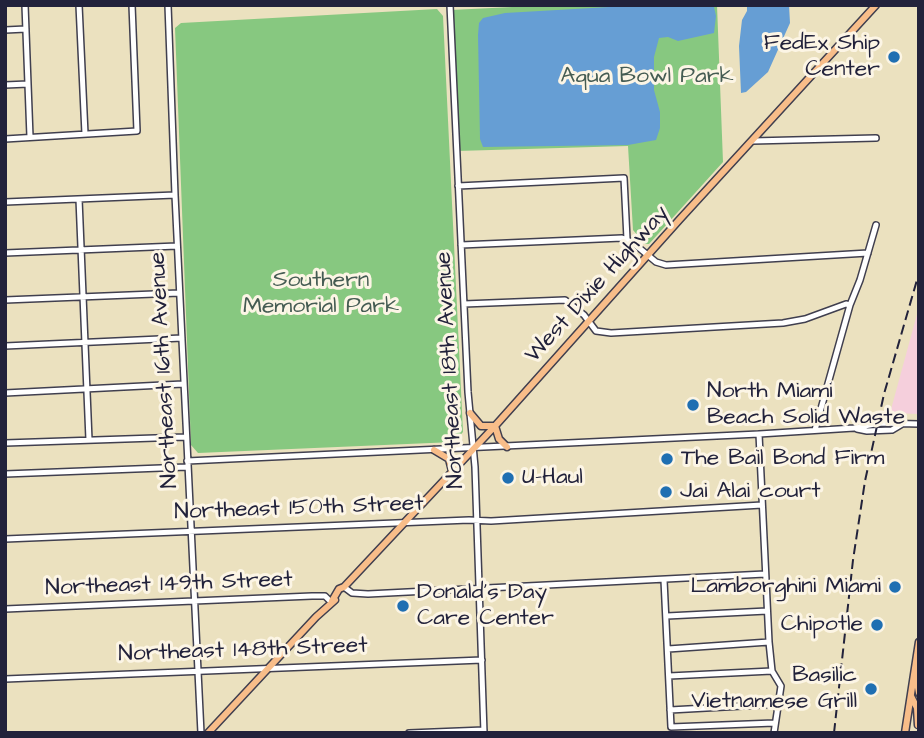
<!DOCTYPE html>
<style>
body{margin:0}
#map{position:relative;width:924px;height:738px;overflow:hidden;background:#ebe1bf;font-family:"Architects Daughter",sans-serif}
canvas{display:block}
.frame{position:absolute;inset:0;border:7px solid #22223b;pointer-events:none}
</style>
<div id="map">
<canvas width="924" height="738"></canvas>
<div class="frame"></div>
</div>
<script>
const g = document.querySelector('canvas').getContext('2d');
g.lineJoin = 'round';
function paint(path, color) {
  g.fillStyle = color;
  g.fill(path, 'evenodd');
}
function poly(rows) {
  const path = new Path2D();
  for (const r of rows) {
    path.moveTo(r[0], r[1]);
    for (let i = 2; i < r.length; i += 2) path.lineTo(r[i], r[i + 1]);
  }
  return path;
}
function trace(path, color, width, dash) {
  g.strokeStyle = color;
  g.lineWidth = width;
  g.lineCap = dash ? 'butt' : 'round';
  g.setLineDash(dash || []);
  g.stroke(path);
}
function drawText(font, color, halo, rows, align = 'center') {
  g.font = font + ' "Architects Daughter",sans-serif';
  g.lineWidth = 6;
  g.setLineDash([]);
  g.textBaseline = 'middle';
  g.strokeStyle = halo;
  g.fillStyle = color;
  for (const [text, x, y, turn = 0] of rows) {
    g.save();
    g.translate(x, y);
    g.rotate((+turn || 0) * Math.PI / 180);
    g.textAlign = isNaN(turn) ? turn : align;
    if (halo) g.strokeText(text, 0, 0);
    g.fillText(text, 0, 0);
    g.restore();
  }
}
const built = poly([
 [919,307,919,414,890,413]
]);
const green = poly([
 [553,5,717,5,723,162,649,244,645,244,633,230,628,146,457,151,451,10],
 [437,9,443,16,463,432,454,442,198,453,191,445,175,28,181,23]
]);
const water = poly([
 [644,5,711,5,714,7,716,16,714,33,678,41,668,37,659,38,654,57,654,90,660,112,660,128,656,140,628,145,483,147,480,139,478,35,479,23,483,18,505,13],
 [747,5,789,5,790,23,768,72,746,92,741,93,739,46,742,20,747,11]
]);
const minor = poly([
 [25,5,30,137],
 [79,5,85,134],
 [168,5,175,195,201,733],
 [450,5,468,392,475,467,484,733],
 [5,30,26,29],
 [5,85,28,84],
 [5,139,137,131,132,5],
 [752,141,876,138],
 [458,186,624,178,627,239],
 [79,199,89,440],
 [5,202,175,195],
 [461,245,622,238,632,242,656,262,666,265,868,253],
 [5,253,177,246],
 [5,300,179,293],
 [464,304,565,300,584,315,596,331,611,333,783,323,805,319,846,304,850,305],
 [5,346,182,338],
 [5,393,183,384],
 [857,429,867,431,892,430,902,424],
 [815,430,850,305,860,280,876,225],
 [759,434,769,642,772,671,781,686,774,733],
 [5,443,185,437],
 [187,461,759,434,854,428,880,423,919,424],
 [5,474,187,467],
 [5,539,469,520,491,521,762,505],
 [664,580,671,727,774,723],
 [344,587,352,593,368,594,765,574],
 [5,609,312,596,325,596,331,602],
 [667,616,767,611],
 [668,649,769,642],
 [669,676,772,671],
 [5,679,482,660],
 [670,710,779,704],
 [409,733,484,730]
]);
const major = poly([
 [470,413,481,426,495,426],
 [495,426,499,439,507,447],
 [434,450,449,459,452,471],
 [332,601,339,589,344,587,495,426,680,219,876,5],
 [916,677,919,693],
 [911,696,917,708,918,725],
 [208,733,316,617,335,600],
 [905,733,919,642]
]);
const rail = poly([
 [834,733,853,560,865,481,884,394,919,273]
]);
const markers = [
 [894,57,7,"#1f6fb2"],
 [693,405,7,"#1f6fb2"],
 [667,459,7,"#1f6fb2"],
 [508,478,7,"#1f6fb2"],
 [666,492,7,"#1f6fb2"],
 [895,587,7,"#1f6fb2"],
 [403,606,7,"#1f6fb2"],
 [877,625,7,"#1f6fb2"],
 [871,689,7,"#1f6fb2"]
];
const poiNames = [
 ["FedEx Ship",880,44,"right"],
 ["Center",880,70,"right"],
 ["North Miami",707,392],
 ["Beach Solid Waste",707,418],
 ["The Bail Bond Firm",681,459],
 ["U-Haul",522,478],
 ["Jai Alai court",680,492],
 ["Lamborghini Miami",881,587,"right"],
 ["Donald's Day",417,593],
 ["Care Center",417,619],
 ["Chipotle",863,625,"right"],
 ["Basilic",857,676,"right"],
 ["Vietnamese Grill",857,702,"right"]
];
const parkNames = [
 ["Aqua Bowl Park",647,77],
 ["Southern",321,281],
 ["Memorial Park",321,307]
];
const streetNames = [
 ["West Dixie Highway",598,285,-48],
 ["Northeast 16th Avenue",165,370,-93],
 ["Northeast 18th Avenue",451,370,-93],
 ["Northeast 150th Street",299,509,-2],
 ["Northeast 149th Street",169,585,-2],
 ["Northeast 148th Street",243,651,-2]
];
paint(built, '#f5cfdc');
paint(green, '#87c880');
paint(water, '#669ed4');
trace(minor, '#403f4f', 8);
trace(major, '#403f4f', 9);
trace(minor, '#fff', 5);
trace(major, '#f8bd89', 6);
trace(rail, '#22223b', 2, [10, 5]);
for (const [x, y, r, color] of markers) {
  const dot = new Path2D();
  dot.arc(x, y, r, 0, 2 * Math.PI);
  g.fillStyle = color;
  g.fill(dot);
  trace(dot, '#fcf5e5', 2.5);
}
drawText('23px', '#22223b', '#fcf5e5', poiNames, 'left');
drawText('23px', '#455c53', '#fcf5e5', parkNames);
drawText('23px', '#22223b', '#fcf5e5', streetNames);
</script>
